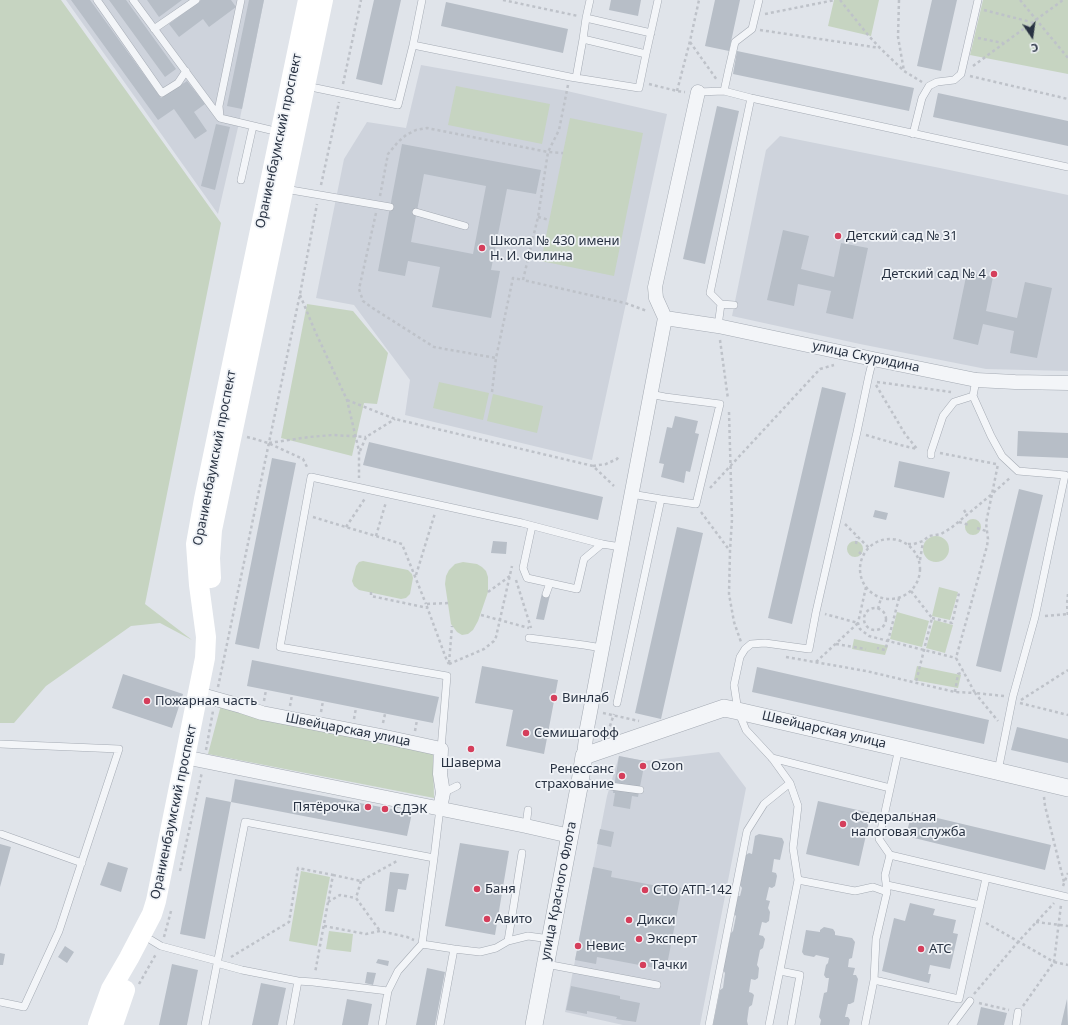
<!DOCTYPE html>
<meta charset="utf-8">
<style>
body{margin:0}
#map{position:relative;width:1068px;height:1025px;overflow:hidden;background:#e0e4ea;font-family:"Noto Sans",sans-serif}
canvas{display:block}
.north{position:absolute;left:1012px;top:16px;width:40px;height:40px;-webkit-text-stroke:3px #f0f3f7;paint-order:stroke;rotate:167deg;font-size:11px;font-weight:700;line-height:16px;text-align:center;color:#283242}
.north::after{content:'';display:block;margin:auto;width:14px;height:18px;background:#283242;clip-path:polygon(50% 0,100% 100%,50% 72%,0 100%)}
</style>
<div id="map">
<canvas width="1068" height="1025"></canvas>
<div class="north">С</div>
</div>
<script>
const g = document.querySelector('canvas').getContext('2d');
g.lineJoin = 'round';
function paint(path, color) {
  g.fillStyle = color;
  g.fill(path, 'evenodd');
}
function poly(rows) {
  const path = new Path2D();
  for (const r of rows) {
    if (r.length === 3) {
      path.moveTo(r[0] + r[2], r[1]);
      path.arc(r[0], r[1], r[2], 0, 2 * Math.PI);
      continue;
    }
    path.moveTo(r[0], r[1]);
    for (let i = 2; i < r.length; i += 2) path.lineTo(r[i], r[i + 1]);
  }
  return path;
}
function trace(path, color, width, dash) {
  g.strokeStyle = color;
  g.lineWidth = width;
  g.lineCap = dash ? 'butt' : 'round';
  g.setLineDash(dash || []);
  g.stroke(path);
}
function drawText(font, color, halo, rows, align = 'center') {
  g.font = font + ' "Noto Sans",sans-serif';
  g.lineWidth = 3.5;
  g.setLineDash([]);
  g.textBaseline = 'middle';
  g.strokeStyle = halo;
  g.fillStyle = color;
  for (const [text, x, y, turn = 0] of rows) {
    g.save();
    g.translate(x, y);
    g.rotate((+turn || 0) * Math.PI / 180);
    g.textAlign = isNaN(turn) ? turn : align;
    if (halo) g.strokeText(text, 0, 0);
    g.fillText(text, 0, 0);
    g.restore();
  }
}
const built = poly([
 [66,0,264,0,239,123,218,214],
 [421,65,567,91,667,114,592,460,405,415,410,380,354,305,316,298,344,159,367,122,406,128],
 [780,136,940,168,1068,195,1068,371,986,369,860,344,732,316,766,150],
 [719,752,746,788,700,1025,623,1025,565,1012,607,796,619,756,645,761]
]);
const green = poly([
 [0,0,61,0,221,223,145,604,192,640,160,623,131,626,46,686,14,723,0,723],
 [834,0,879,0,871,36,828,26],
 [983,0,1068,0,1068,74,970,55],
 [456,86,550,104,542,144,448,125],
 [570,118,643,133,614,276,541,261],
 [307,304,353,311,388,353,377,404,364,403,352,456,281,438],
 [439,382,489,393,483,420,433,408],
 [493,394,543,406,537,433,487,421],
 [973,527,8],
 [936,549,13],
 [855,549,8],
 [363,561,408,570,412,574,413,578,410,594,406,598,401,599,359,590,354,586,352,581,356,566,359,562],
 [463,562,477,564,482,567,486,571,488,577,488,592,478,621,473,630,468,634,462,635,457,632,451,624,445,584,446,576,449,570,455,564],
 [939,587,958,592,950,620,932,616],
 [897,612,929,621,922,647,890,639],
 [934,620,953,625,945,653,926,648],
 [854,639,888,646,885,655,852,649],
 [917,666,961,675,958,688,914,680],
 [221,705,433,753,434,798,208,754],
 [301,871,330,877,317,946,289,941],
 [329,931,353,934,351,952,326,949]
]);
const building = poly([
 [71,0,90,0,161,98,187,81,205,104,194,112,207,131,195,139,174,109,158,120],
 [109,0,126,0,176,69,165,77],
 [147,0,182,0,159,17],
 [201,0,231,0,236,7,209,27,203,19,179,37,169,24],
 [249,0,264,0,242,109,227,106],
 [374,0,401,0,382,85,356,79],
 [611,0,641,0,638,16,609,10],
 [715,0,740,0,729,51,705,46],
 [932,0,957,0,941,71,917,66],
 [446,2,568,29,563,53,441,26],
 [737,51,914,88,909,111,733,74],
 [938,93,1068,121,1068,146,933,117],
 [717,106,739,111,705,264,683,259],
 [216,124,230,127,215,190,201,186],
 [402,144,541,170,536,194,507,189,491,270,500,271,491,318,432,307,440,267,408,261,405,276,378,271],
 [424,174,486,186,473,254,411,242],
 [783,230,809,236,801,269,834,277,841,243,868,248,853,319,826,313,831,291,798,284,794,306,767,300],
 [967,272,993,277,986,311,1017,318,1025,282,1052,288,1037,358,1010,353,1014,331,983,324,978,345,953,339],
 [822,387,846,393,792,624,768,618],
 [675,416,698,421,695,433,699,434,690,472,686,471,684,483,661,477,664,464,659,463,667,427,672,428],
 [1018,431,1068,433,1068,458,1017,456],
 [369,442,603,497,598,520,363,465],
 [272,458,296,463,259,649,235,644],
 [899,461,950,472,944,498,894,487],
 [1019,489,1043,495,1001,672,976,666],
 [875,510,888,513,886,520,873,517],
 [677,527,703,533,661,719,635,713],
 [493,541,507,542,506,554,491,553],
 [542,593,550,595,544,620,536,619],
 [252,660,439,697,433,723,247,686],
 [482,666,558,680,544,754,506,746,513,710,475,703],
 [757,667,989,720,984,744,752,692],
 [123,674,183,694,172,728,112,708],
 [1017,727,1068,739,1068,763,1011,750],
 [619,756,645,761,638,797,632,796,630,809,613,806,615,793,613,793],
 [235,779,412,813,407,836,231,802],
 [206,797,231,802,205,939,180,934],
 [818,801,871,813,859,866,806,854],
 [912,812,1051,845,1045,870,906,836],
 [600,829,614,832,611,847,597,844],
 [759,834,782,838,784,842,780,860,774,859,772,872,776,873,777,876,775,886,772,888,769,887,766,900,770,901,768,908,770,912,769,921,766,923,762,922,759,935,763,936,765,939,763,948,760,950,757,965,759,968,758,978,755,980,751,979,749,992,752,993,754,995,752,1005,749,1007,747,1021,748,1025,713,1025,720,990,723,988,725,973,723,970,731,933,733,931,736,916,734,914,738,896,740,896,742,888,740,885,746,855,749,853,752,854,755,836],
 [460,843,509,851,495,935,445,926],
 [0,844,11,847,0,887],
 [108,862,128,868,121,892,100,885],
 [593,867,612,871,611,877,668,888,668,885,682,888,666,970,597,957,596,964,575,960],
 [390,872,409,874,406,890,398,889,394,912,385,911],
 [910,903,935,909,933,915,956,920,953,933,958,934,950,969,930,965,928,974,931,974,929,983,882,971,894,918,905,921],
 [824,927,833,929,835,932,835,935,852,938,855,942,852,958,849,959,848,967,855,968,853,975,856,975,858,979,854,1002,850,1004,848,1004,845,1017,848,1017,850,1020,849,1025,820,1025,821,1020,819,1017,824,993,827,992,829,978,826,978,824,975,826,965,828,963,829,958,816,955,814,957,804,955,802,952,806,930,820,932,820,930],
 [65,946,74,952,67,963,58,957],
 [0,953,5,954,3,965,0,965],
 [378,959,389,961,388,966,376,963],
 [172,964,198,970,187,1025,159,1025],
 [427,968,445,972,435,1025,416,1025],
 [367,972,376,973,373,985,365,983],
 [261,983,286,988,278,1025,252,1025],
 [571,986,620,996,620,999,640,1003,636,1022,616,1019,617,1017,587,1011,587,1014,566,1010],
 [347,999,372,1004,368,1025,342,1025],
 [1067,999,1068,1025,1061,1025],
 [981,1007,1007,1013,1004,1025,977,1025]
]);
const path = poly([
 [503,0,578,16],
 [840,0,868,35,880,48,904,71,922,82],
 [899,0,898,37,904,71],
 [1020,0,1068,58],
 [984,10,1031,22],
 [765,14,835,0],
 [760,30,880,48],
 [978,38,1003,43],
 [690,42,717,80],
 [973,66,1063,0],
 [970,76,1068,99],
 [343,84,361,0],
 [649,84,677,91,685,92],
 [568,85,559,130,548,152,538,217,523,280,625,303,647,311],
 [677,91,690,41,699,0],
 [321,185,339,102],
 [380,196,388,154,398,142,406,135,416,130,427,128,548,152,563,153],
 [376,213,359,289,363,301,371,307,434,347,496,358,513,278,523,280],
 [538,217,549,220],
 [300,295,315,331,347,400,359,451,359,478],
 [720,340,728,399],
 [877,382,951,392],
 [876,385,905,434,918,450],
 [492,392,496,358],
 [347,400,395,419,593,466,614,486],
 [729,412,732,519,730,551,729,594,734,622,741,642],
 [866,435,900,445,917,449],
 [247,437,255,439,268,443,303,459,308,469],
 [269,443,309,437,333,435,366,437],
 [360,451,366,437,395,419],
 [940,453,996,464],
 [593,466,606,464,617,459,619,456],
 [710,488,820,369,834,365],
 [964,510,967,515],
 [701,512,730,551],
 [313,517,402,544,426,604],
 [959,522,969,525],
 [845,524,869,548],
 [346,527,366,497],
 [977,528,986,531],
 [376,536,386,502],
 [890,569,30],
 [856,544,857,537],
 [908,544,914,544,923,541,929,536,941,534,951,528,992,494,998,464],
 [859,552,863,556],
 [920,560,923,542],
 [416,575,435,513],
 [516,580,531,628],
 [866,587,858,623,860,629,869,636,888,641,885,650,877,648],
 [911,591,932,618,916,682],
 [371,592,371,596,428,608],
 [488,592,510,576],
 [1068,594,1067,604,1068,618],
 [899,598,888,641,956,658],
 [448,603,426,604,447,661,449,664],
 [875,619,11],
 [878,609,881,598],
 [481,615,529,628],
 [1045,616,1068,614],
 [932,618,952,623,959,593],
 [836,644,866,649],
 [786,657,866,671,955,692,975,693,998,721],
 [816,662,858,623,825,614],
 [449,663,452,626],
 [449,664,484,649,494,641,496,637,512,566],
 [218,687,300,294,317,204],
 [955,692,958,674,964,672],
 [1004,696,975,693,956,658,987,546,988,539,986,523,992,494,1011,477],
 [1021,700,1068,670],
 [264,701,266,690],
 [1020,703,1068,715],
 [290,706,292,695],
 [321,712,323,701],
 [603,713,639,721],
 [354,719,356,708],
 [383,723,385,714],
 [415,731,417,720],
 [608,732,614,714],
 [206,750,213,711],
 [1044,797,1045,806,1064,882],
 [180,871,202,772],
 [333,875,361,881,397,861],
 [361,881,356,898,380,931],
 [1063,886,1068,873],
 [328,902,340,895,356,898],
 [1036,922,1068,926],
 [986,923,1054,962,1061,905],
 [324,926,366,934,380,931,407,937,414,940],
 [164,937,171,911],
 [231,957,289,922,298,868,333,875,315,973],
 [139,984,156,954],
 [974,994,1018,942,1054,903],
 [979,1003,1009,1010],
 [1023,1006,1054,962,1068,965]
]);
const service = poly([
 [97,0,162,93,178,83,186,71],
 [133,0,220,118,279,132],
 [590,0,586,18,651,33],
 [154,29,196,0],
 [583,39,586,18],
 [413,45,422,0],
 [576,78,583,39,646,54],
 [306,86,398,105,413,45,570,77,639,88,646,54,658,0],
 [724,91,729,68,735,42,752,29,759,0],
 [698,92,724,91,751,98,1068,167],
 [220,117,219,106,241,0],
 [913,134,922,98,929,86,937,82,954,80,961,74,978,0],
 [241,180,253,126],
 [285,189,390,207],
 [416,212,465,226],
 [721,304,734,305],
 [718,326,721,304,710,293,751,98],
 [873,359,869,375,857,432,816,612,809,649,765,643,751,644,745,649,740,657,734,685,738,711,746,730,772,758,790,783,798,806,793,848,798,880,855,891,873,887,887,892,885,875,890,855],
 [976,380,973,396,991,436,1002,456,1018,471,1065,475,1035,617,1013,696,998,771],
 [650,394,665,397,720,404,696,504,661,499],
 [931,455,931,452,943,416,954,402,973,396],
 [532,526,523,568,527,578,577,589,584,559,602,544],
 [546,594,550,583],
 [529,638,584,645,602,648],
 [617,703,661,499,631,494],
 [0,744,119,749,59,931,24,1007,0,1002],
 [899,748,879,839,890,855,1068,897],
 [441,749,447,676,280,647,311,477,522,523,602,544,621,547],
 [772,758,890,788],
 [580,782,640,790],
 [443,793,457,786],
 [526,826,528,810],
 [1,834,82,863],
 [887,885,980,905,986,878],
 [151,940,161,946,217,961,220,964,242,970,298,981,313,982,388,991,398,971,422,944,454,949,480,952,496,948,508,941,528,936,550,939],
 [508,941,522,853],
 [422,944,434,858,440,808],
 [546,964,657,985],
 [780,971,800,975,791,1025],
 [874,980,959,999,980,905],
 [205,1025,245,822,434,858],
 [290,1025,298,981],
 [382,1025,388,991],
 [440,1025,454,949],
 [709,1025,747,831,764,804,790,783],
 [769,1025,798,880],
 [865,1025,874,980,876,939,887,892],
 [952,1025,970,1001],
 [1016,1025,1018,1012]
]);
const minor = poly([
 [665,318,718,326,873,359,976,380,1015,382,1068,383],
 [198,694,241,706,262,713,381,736,441,749,440,774,443,793,440,808],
 [584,756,587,728,665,318,656,298,655,287,698,92],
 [194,759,526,826,570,836]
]);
const tertiary = poly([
 [534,1025,580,782,584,756,724,708,738,711,899,748,1068,788]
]);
const secondary = poly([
 [211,578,210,558,212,530,323,0],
 [98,1025,111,989,129,958,152,914,156,901,205,658,206,637,199,585,196,544,204,499,308,0],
 [113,1025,125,990]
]);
const markers = [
 [838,236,4,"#d53e5b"],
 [482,248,4,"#d53e5b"],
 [994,274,4,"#d53e5b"],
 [554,698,4,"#d53e5b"],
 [147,701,4,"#d53e5b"],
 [526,733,4,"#d53e5b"],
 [471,749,4,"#d53e5b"],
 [643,766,4,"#d53e5b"],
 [622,776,4,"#d53e5b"],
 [368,807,4,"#d53e5b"],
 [385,809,4,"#d53e5b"],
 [843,824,4,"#d53e5b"],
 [477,889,4,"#d53e5b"],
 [645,890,4,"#d53e5b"],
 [487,919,4,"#d53e5b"],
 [629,920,4,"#d53e5b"],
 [639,939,4,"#d53e5b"],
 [578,946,4,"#d53e5b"],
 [921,949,4,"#d53e5b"],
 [643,965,4,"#d53e5b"]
];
const streetNames = [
 ["Ораниенбаумский проспект",279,141,-78],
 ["улица Скуридина",866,357,12],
 ["Ораниенбаумский проспект",215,458,-79],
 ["Швейцарская улица",348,730,11],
 ["Швейцарская улица",824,730,13],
 ["Ораниенбаумский проспект",174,812,-78],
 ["улица Красного Флота",559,891,-79]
];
const poiNames = [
 ["Детский сад № 31",846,236],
 ["Школа № 430 имени",490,241],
 ["Н. И. Филина",490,256],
 ["Детский сад № 4",986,274,"right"],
 ["Винлаб",562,698],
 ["Пожарная часть",155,701],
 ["Семишагофф",534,733],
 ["Шаверма",471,763,"center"],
 ["Ozon",651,766],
 ["Ренессанс",614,769,"right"],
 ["страхование",614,784,"right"],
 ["Пятёрочка",360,807,"right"],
 ["СДЭК",393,809],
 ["Федеральная",851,817],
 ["налоговая служба",851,832],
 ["Баня",485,889],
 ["СТО АТП-142",653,890],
 ["Авито",495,919],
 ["Дикси",637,920],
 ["Эксперт",647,939],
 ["Невис",586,946],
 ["АТС",929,949],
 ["Тачки",651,965]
];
paint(built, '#ced3dc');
paint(green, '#c6d4c1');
paint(building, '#b7bec7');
trace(service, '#a5abb4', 8);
trace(minor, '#a5abb4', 15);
trace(tertiary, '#a5abb4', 18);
trace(path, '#bec2c9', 2.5, [3, 3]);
trace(service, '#f3f5f8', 7);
trace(minor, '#f3f5f8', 14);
trace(tertiary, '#f3f5f8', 17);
trace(secondary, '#fff', 20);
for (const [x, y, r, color] of markers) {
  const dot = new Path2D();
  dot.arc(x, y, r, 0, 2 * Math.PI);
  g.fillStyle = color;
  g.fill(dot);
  trace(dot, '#f0f3f7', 1.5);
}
drawText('13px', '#283242', '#f0f3f7', streetNames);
drawText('13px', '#283242', '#f0f3f7', poiNames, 'left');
</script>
